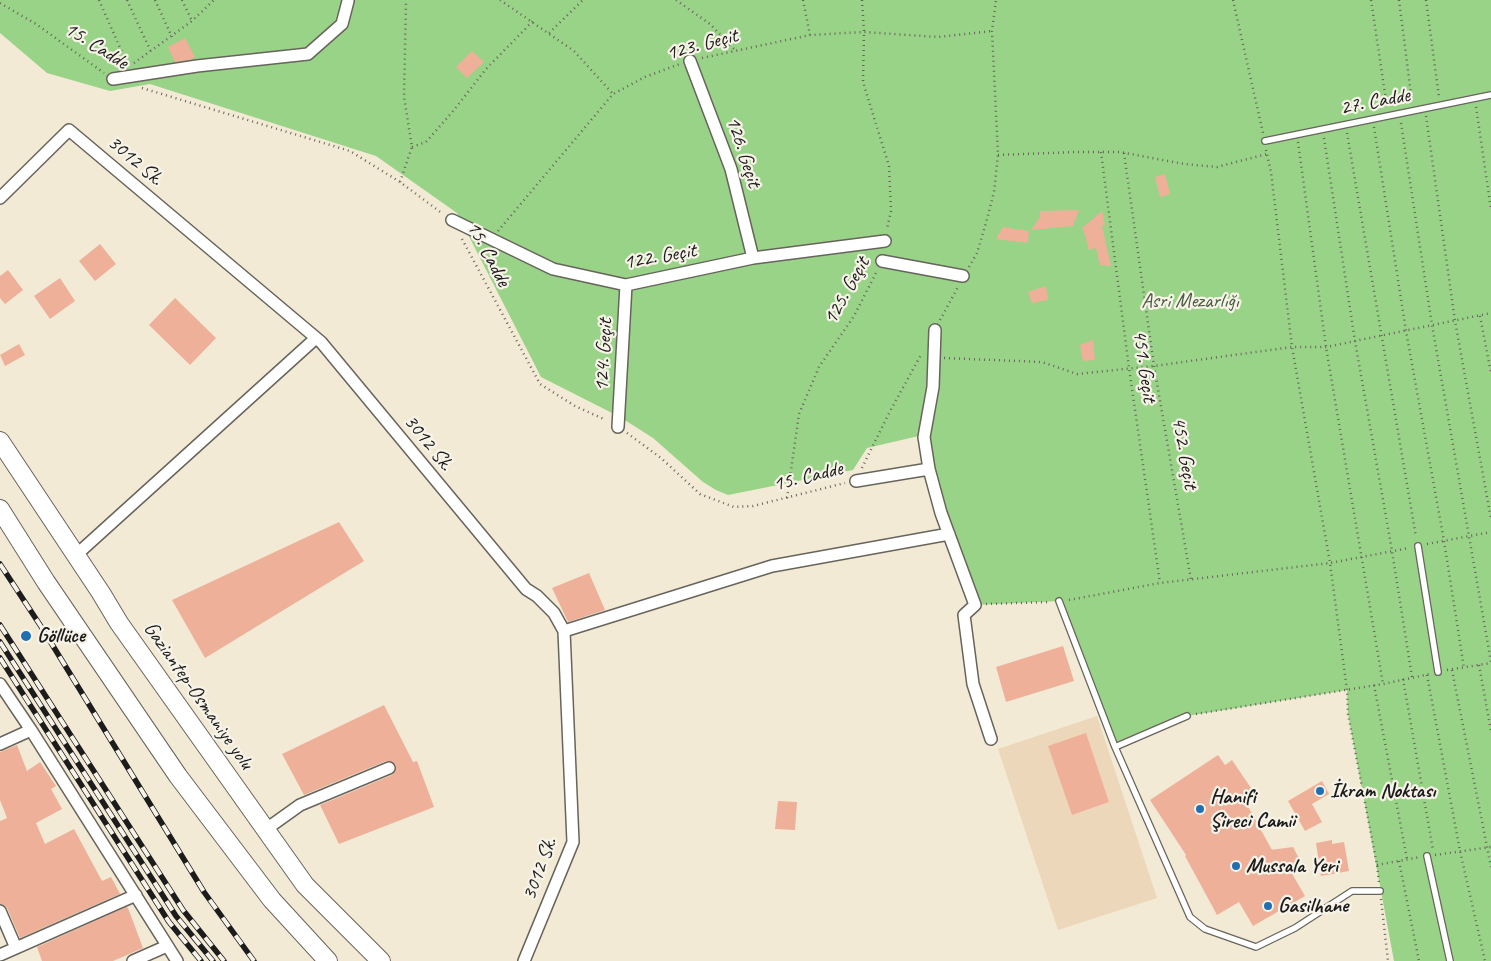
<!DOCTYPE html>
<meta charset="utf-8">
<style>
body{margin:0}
canvas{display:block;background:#f2ead4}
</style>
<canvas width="1491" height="961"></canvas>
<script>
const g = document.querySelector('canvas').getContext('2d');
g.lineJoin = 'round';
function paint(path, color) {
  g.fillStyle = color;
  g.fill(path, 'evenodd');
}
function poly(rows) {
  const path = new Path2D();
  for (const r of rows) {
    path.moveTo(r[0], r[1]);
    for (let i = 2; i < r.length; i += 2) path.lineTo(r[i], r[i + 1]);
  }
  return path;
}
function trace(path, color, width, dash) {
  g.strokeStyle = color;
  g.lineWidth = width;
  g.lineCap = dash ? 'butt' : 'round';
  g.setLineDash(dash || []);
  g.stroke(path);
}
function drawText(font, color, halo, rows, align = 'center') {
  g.font = font + ' Caveat,sans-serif';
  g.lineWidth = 4.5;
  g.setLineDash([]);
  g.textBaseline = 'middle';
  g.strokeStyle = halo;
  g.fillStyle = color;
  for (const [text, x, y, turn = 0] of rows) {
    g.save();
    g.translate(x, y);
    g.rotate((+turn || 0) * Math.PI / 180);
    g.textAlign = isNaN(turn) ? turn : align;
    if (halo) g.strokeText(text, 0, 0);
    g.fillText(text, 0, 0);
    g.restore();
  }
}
const built = poly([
 [1097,716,1157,898,1058,930,998,749]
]);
const green = poly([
 [0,0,1491,0,1491,961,1394,961,1348,714,1347,690,1181,717,1114,743,1059,601,975,605,923,435,867,448,853,470,728,495,716,490,703,482,653,438,620,417,541,377,457,213,376,156,150,84,110,91,47,73,0,33]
]);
const building = poly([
 [185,38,195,57,190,60,175,62,168,47],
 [472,51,484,62,467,78,456,67],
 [1165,174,1170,194,1160,197,1155,177],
 [1079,210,1073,226,1031,230,1040,217,1040,211],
 [1102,211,1105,225,1102,226,1111,266,1100,265,1096,248,1089,250,1083,229,1081,229],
 [1003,227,1029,231,1028,243,996,239],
 [100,244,116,264,95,281,79,261],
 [8,270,23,290,5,304,0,298,0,276],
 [60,278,75,301,50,319,34,296],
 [1046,286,1048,300,1032,303,1028,292],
 [175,298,216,338,190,365,149,325],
 [1093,340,1095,360,1083,361,1080,345],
 [19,344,25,355,5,366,0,355],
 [339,522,364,561,205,658,172,600],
 [589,573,605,610,568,622,552,588],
 [1063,646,1074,681,1006,702,996,667],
 [384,705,413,762,417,761,434,807,339,844,320,805,392,775,396,769,396,765,390,761,386,761,304,795,282,754],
 [1086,733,1109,802,1072,815,1048,746],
 [17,745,27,771,40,762,56,786,51,789,62,809,36,823,45,844,74,829,102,881,111,877,120,894,20,938,7,908,4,905,0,904,0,821,7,818,0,800,0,752],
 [1218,755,1225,765,1232,760,1255,794,1245,801,1272,850,1270,850,1293,847,1303,866,1291,872,1305,896,1253,926,1239,902,1217,915,1185,856,1186,855,1150,800],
 [1322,781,1329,794,1312,804,1322,822,1305,831,1288,801],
 [778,801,797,802,795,830,775,829],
 [1332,840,1332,844,1344,842,1349,871,1321,876,1316,843],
 [126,907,128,908,143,948,113,961,42,961,37,947]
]);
const path = poly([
 [99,0,128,66],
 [127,0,151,52],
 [155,0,172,37],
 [182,0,192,21],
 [500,0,574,51,613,94],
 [676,0,710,24,736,51],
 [803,0,810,35],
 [862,0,864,32,863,82,889,166,891,211,887,229],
 [1233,0,1263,133],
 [1371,0,1387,107],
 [1399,0,1412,102],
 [1426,0,1439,97],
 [0,3,36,24,104,73],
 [549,33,583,0],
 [702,58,810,35,864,32,938,37,992,31],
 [134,63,192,21,214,0],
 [142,88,350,151,400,182,443,214],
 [1476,107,1491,209],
 [1426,116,1455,321,1491,519],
 [1401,123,1432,325,1491,662],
 [1374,127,1406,331,1444,541,1464,668],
 [1347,133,1416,537],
 [1324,138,1355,341,1392,551,1412,677],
 [1298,142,1326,347,1383,684],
 [412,147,426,142,454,110,486,69,533,21],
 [1266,150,1271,172,1292,347,1330,563,1347,690,1348,714,1377,865,1379,883],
 [1101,152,1129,368,1160,583],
 [1124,153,1154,366,1191,580],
 [998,155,1076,152,1120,152,1184,164,1217,167,1267,154],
 [400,182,412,147,404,97,406,0],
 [498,231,613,94,645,77,680,64],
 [462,239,540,384,575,406,606,420],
 [969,267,977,253,986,223,994,192,998,155,992,31,996,0],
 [1480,316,1491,373],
 [940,320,958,287],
 [944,358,1042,362,1077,374,1154,366,1292,347,1326,347,1491,313],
 [627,433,661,458,700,494,734,507,753,506,845,483],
 [862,468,888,415,922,353],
 [787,498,799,414,819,367,854,316,877,271],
 [1427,544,1491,532],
 [1069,600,1160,583,1330,563,1409,548],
 [986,604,1051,602],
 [1479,665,1491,731],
 [1447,670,1491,663],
 [1452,670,1491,867],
 [1427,675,1460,851,1485,961],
 [1403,679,1433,850],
 [1374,685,1407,859],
 [1196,714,1383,684,1430,674],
 [1435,855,1491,847],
 [1399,861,1419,961],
 [1377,865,1420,857],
 [1381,899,1388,961]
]);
const service = poly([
 [1265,141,1491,95],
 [1418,546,1438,672],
 [1059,601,1115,747,1187,716],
 [1115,747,1190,917,1205,929,1256,947,1295,928,1352,891,1380,891],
 [1427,856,1450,961]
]);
const minor = poly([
 [690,61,731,169,753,258],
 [113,79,197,66,308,54,342,24,348,1],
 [0,198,69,130,321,342,526,589,537,596,554,613,564,631,573,842,524,961],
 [452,220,553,269,626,285,753,258,885,241],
 [882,261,963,276],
 [935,330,933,387,924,437,929,469,941,513,975,605,964,615,973,684,991,739],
 [618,427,626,285],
 [856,481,929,469],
 [75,556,316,338],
 [564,631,772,566,949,534],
 [0,684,31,730,177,961],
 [0,744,31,730],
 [265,830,300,805,389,768],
 [0,911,16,948],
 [0,955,136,895],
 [133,961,167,946]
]);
const trunk = poly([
 [0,441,101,593,119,623,305,885,381,961],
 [0,509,46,582,178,776,272,900,328,961]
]);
const rail = poly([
 [0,564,42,628,204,892,254,961],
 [0,625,183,910,224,961],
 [0,642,176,916,213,961],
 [0,658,169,922,201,961]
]);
const markers = [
 [26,636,6,"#1f6fb2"],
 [1320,791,5,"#1f6fb2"],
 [1200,809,5,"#1f6fb2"],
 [1236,866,5,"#1f6fb2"],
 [1268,906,5,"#1f6fb2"]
];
const streetNames = [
 ["123. Geçit",702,45,-15],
 ["15. Cadde",96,46,32],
 ["27. Cadde",1375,102,-11],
 ["126. Geçit",743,152,72],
 ["3012 Sk.",135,161,40],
 ["15. Cadde",488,254,62],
 ["122. Geçit",660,257,-10],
 ["125. Geçit",847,291,-61],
 ["124. Geçit",604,355,-87],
 ["451. Geçit",1144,366,82],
 ["3012 Sk.",428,443,51],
 ["452. Geçit",1184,453,80],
 ["15. Cadde",808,477,-14],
 ["Gaziantep-Osmaniye yolu",198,696,55],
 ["3012 Sk.",540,869,-70]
];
const parkNames = [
 ["Asri Mezarlığı",1190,301]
];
const poiNames = [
 ["Göllüce",37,636],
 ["İkram Noktası",1330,791],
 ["Hanifi",1210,797],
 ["Şireci Camii",1210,821],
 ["Mussala Yeri",1246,866],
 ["Gasilhane",1278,906]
];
paint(built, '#edd7bb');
paint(green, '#99d387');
paint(building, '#efb099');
trace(service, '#67645c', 8);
trace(minor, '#67645c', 14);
trace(trunk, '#67645c', 20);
trace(path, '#67645c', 2.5, [1, 4]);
trace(service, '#fff', 5.5);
trace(minor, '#fff', 11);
trace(trunk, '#fff', 18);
trace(rail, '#1c1c1c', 5.5);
trace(rail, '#f7f3e8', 4, [11]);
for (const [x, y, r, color] of markers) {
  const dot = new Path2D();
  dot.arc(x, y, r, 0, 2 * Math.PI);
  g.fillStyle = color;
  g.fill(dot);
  trace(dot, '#f7f3e8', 2);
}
drawText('21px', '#1c1c1c', '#f7f3e8', streetNames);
drawText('21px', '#485c41', '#f7f3e8', parkNames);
drawText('bold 21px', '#1c1c1c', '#f7f3e8', poiNames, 'left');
</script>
